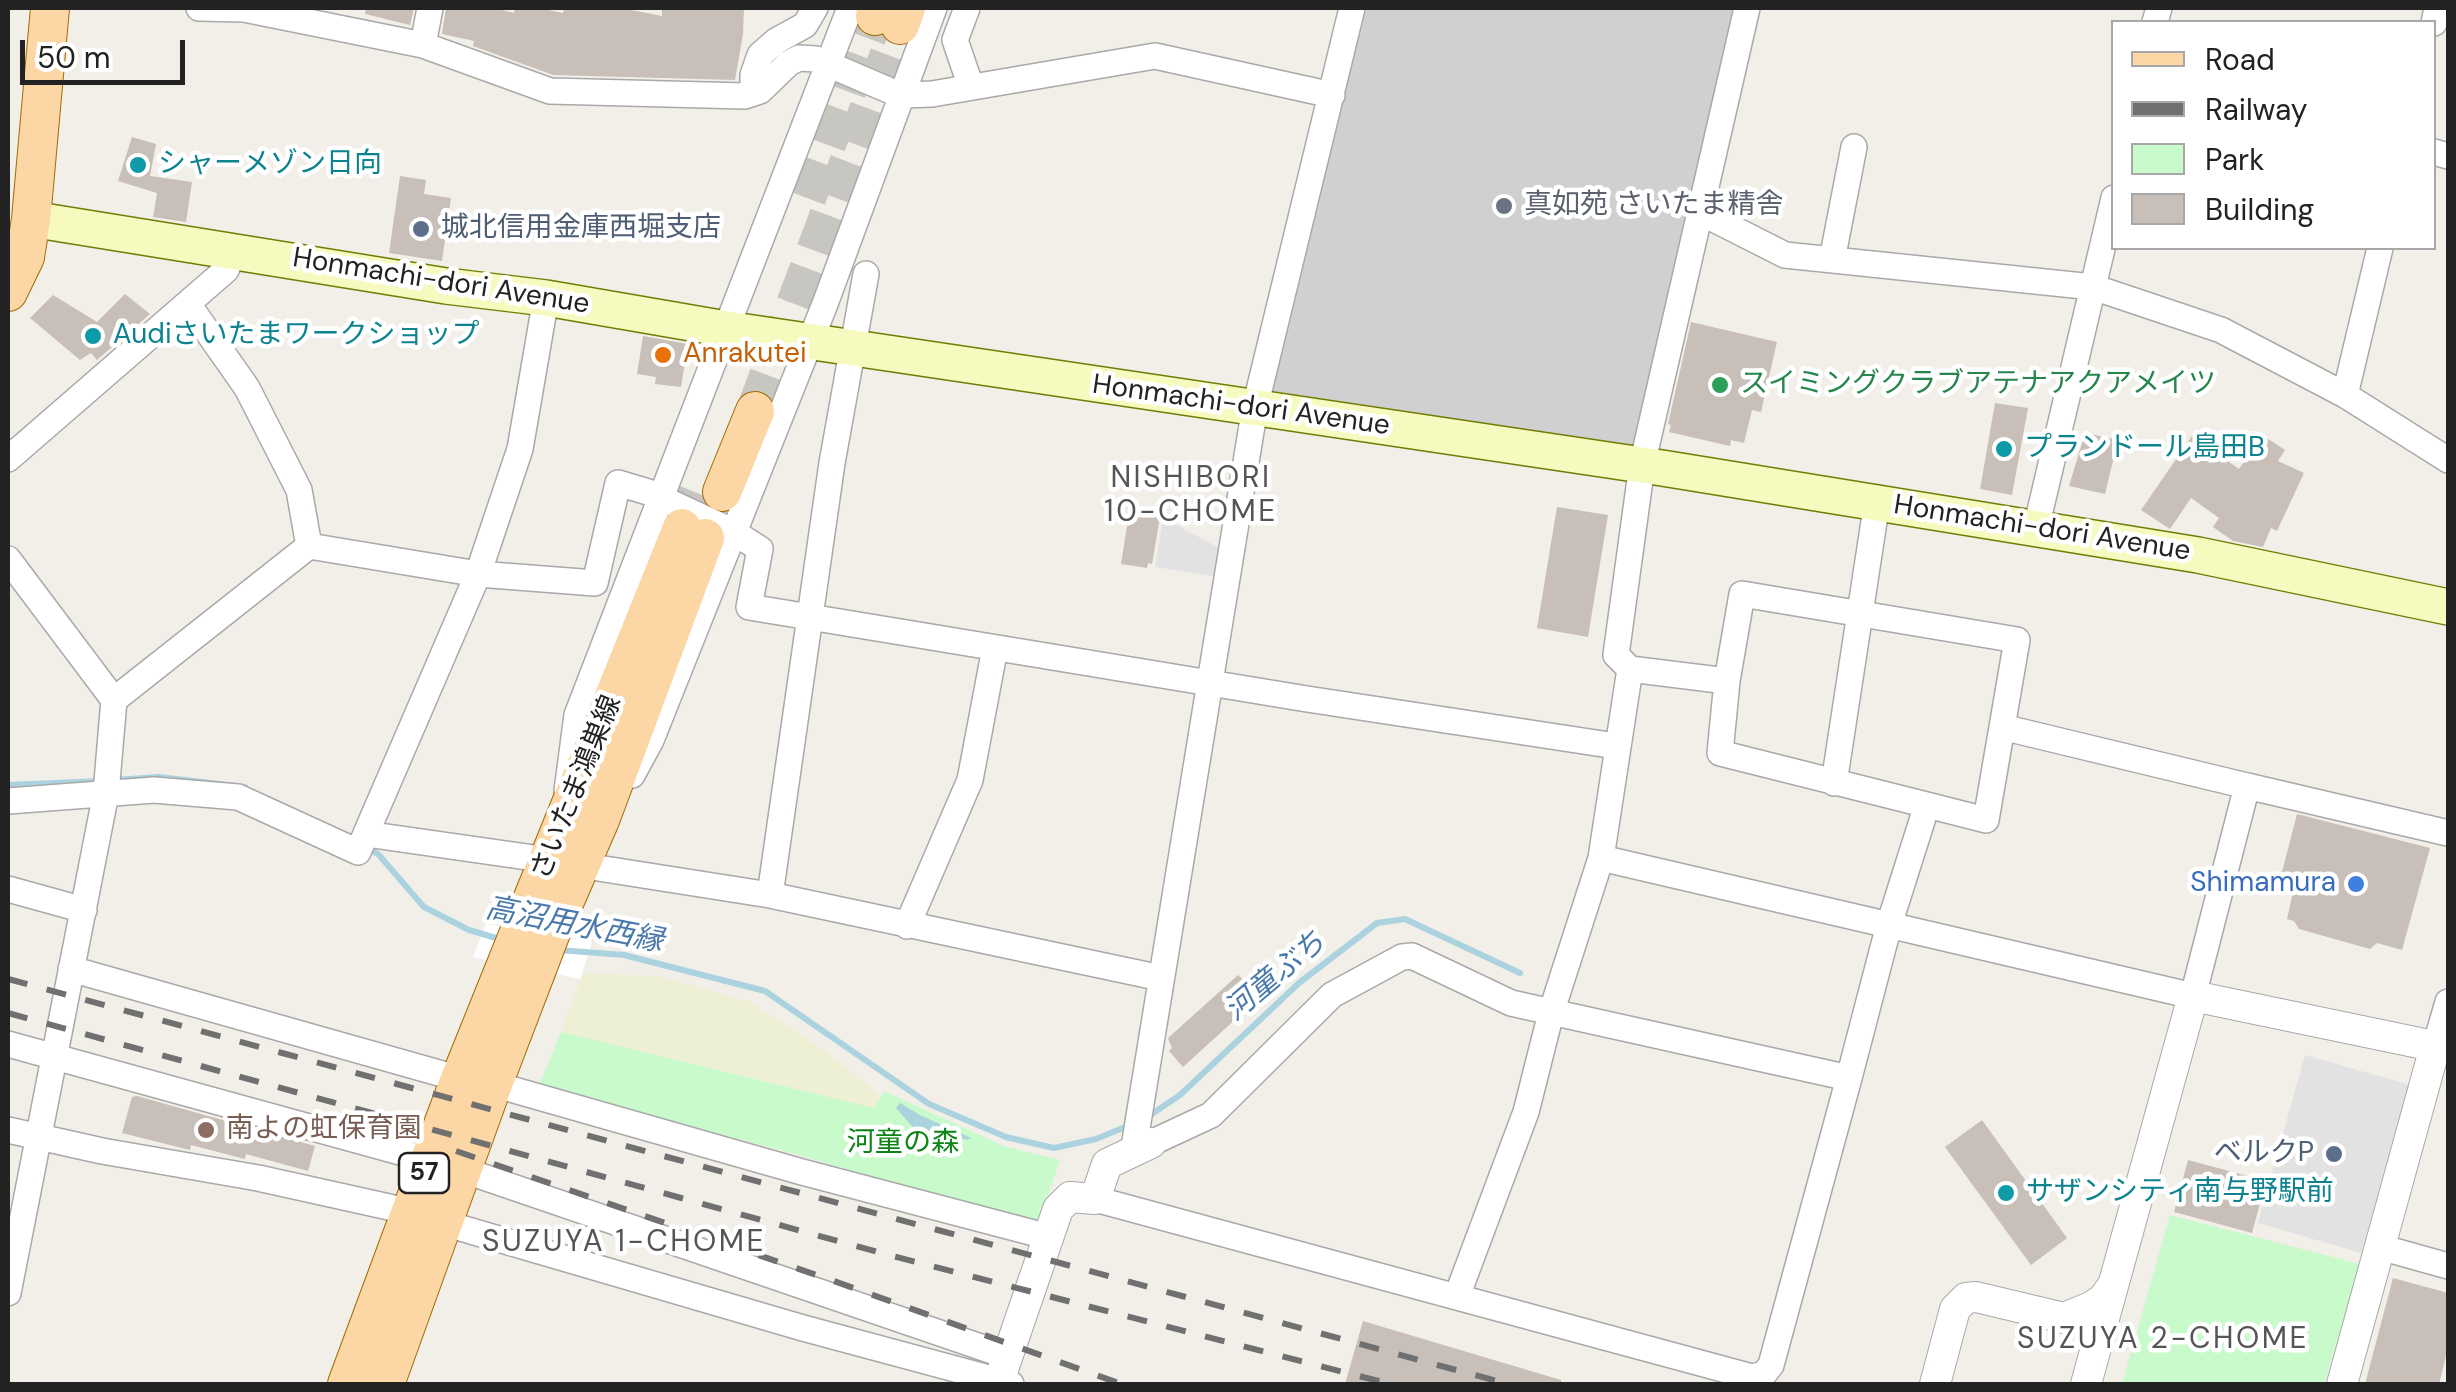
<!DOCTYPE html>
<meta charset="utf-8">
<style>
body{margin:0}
#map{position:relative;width:2456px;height:1392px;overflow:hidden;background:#f2efe9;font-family:"DM Sans",sans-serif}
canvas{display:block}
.frame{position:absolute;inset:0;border:10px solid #222;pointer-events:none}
.legend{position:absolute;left:2111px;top:20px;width:325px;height:230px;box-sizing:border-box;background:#fff;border:2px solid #a7a7a7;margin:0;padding:12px 18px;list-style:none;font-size:30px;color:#222}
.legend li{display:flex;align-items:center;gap:20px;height:50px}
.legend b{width:50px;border:2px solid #a7a7a7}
.scale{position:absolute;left:20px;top:40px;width:165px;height:45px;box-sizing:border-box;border:5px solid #222;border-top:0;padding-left:12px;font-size:30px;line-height:35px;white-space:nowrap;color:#222;-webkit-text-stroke:8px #fff;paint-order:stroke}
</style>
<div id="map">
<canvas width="2456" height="1392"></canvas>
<div class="frame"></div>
<ul class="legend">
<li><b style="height:12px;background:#fcd6a4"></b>Road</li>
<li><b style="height:12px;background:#707070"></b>Railway</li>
<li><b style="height:28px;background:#c8facc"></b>Park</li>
<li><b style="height:28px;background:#c7bfb8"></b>Building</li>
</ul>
<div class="scale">50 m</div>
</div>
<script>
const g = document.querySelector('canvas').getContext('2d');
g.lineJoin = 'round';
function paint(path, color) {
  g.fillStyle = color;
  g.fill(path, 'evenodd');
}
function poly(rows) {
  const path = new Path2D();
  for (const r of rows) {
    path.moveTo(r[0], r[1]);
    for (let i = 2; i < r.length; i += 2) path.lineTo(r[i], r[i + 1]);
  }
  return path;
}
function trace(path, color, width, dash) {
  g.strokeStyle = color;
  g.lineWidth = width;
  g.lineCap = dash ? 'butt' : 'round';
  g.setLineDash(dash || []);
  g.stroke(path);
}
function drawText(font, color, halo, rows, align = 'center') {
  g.font = font + ' "DM Sans","Noto Sans JP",sans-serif';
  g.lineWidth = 9;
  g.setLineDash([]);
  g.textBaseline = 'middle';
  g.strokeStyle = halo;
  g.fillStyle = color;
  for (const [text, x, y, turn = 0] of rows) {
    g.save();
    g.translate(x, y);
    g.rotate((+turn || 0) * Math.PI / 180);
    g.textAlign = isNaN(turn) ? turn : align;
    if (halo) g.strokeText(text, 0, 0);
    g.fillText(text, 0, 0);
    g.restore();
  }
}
const religious = poly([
 [1360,8,1723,8,1739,11,1640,444,1628,451,1269,401]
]);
const farmland = poly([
 [583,973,659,976,750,1002,820,1047,879,1093,879,1099,874,1108,561,1032]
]);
const park = poly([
 [561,1032,874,1108,884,1091,1006,1147,1060,1160,1037,1227,799,1155,539,1086],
 [2170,1215,2360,1264,2324,1384,2122,1384]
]);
const parking = poly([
 [1163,518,1225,551,1221,570,1214,576,1155,567],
 [2305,1055,2410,1085,2361,1253,2258,1223]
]);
const water = poly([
 [900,1103,920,1115,971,1138,967,1140,946,1134,937,1150,932,1151,923,1146,917,1132,896,1108]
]);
const pier = poly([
 [486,924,592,942,580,979,473,957]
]);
const stream = poly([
 [114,780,159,777,245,787],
 [8,785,101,781],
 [368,849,378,854,424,907,469,930,503,940],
 [559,950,624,955,765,991,929,1104,1006,1137,1054,1148,1096,1139,1130,1125],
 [1146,1118,1180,1095,1299,983,1377,923,1405,919,1520,973]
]);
const building = poly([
 [366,8,414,8,410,25,365,14],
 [446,8,494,8,514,13,515,8,539,8,563,13,564,8,621,8,662,16,662,8,744,8,743,34,735,80,553,75,473,46,474,41,442,34],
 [132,137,156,144,150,176,192,182,186,222,153,217,157,193,118,181],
 [400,176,426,180,424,194,451,198,442,261,389,253],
 [125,294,150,314,97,360,91,353,80,360,30,318,53,295,97,322],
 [1691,322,1777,342,1761,412,1752,410,1744,443,1731,440,1730,446,1669,432,1671,425,1668,424],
 [643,336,688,344,681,387,655,384,656,377,637,374],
 [1995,403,2028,408,2012,495,1980,489],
 [2085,433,2118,440,2105,494,2069,486],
 [2262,435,2285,450,2278,461,2304,473,2277,531,2271,528,2263,547,2233,541,2213,527,2219,518,2191,498,2170,529,2141,510,2192,436,2239,469],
 [1130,507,1156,511,1155,516,1160,517,1152,564,1148,563,1147,568,1121,564],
 [1557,507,1608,515,1588,637,1537,628],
 [2297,814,2430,848,2402,950,2377,943,2370,949,2299,929,2294,921,2287,919,2296,878,2282,872],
 [1238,975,1261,996,1183,1067,1169,1051,1172,1048,1168,1038],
 [137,1096,315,1146,308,1171,246,1154,245,1159,191,1145,190,1150,122,1133,132,1097],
 [1982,1120,2067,1238,2031,1265,1945,1147],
 [2188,1160,2266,1181,2252,1233,2174,1212],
 [2393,1278,2448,1293,2448,1348,2439,1384,2365,1384],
 [1363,1321,1561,1380,1561,1384,1345,1384]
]);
const primaryTunnel = poly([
 [807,198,875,16],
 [755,411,900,25],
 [682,528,701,482]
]);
const minor = poly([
 [199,8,244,9,423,45,550,91,745,96,760,91,789,63,799,58,816,59,900,95,932,94,1155,56,1332,95],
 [967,8,955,40,971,87],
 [2155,22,2159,8],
 [2434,23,2437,8],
 [423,45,430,8],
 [753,93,753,75,760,55,776,41,805,25,815,8],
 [2434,152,2448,156],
 [1700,212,1785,255,2093,287,2221,330,2345,395,2448,460],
 [1832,260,1854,147],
 [188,304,247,388,299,490,309,546],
 [2345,395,2380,248],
 [8,459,226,270,235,250],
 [2036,528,2114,198],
 [8,559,114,700,106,793,8,1293],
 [1630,669,1727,681],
 [114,700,309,546,478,574,595,583,618,483,648,492,732,531,760,549,749,607,1307,699,1616,746],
 [2002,727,2247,786],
 [632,775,651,740,825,304,934,8],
 [1834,783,1877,502],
 [567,791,577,715,850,8],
 [8,801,154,790,238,797,358,852,478,574,520,449,546,298],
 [1927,805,1986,820,2017,640,1742,594,1727,681,1720,753,1927,805,1889,925,2193,996,2247,786,2448,833],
 [366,834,548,860],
 [1601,858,1889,925,1849,1078],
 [579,865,770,895,1161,978],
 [8,889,84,910],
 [770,895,832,463,866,274],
 [907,926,970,780,995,648],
 [71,969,460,1079],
 [8,1044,429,1160],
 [2435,1047,2448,1002],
 [493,1084,802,1172,1049,1237],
 [8,1130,102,1151,258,1178,389,1207,803,1328,1011,1384],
 [1133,1153,1255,407,1352,8],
 [463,1170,1007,1356],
 [1095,1199,1752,1377,1764,1374,1771,1365,1849,1078,1511,1003,1412,956,1402,957,1332,995,1211,1115,1151,1143],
 [2380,1247,2448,1266],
 [1457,1296,1526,1112,1551,1013,1601,858,1630,669,1616,655,1642,465,1747,8]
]);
const tertiary = poly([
 [998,1384,1058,1209,1070,1197,1095,1199,1107,1164,1151,1143],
 [1935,1384,1955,1309,1966,1298,1976,1297,2064,1318,2091,1307,2103,1299,2113,1285],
 [2086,1384,2193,996,2448,1049],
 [2342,1384,2435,1047]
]);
const secondary = poly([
 [31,219,446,286,546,298,726,329,1662,468,2198,555,2448,607]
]);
const primary = poly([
 [875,16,878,8],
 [900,25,906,8],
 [8,292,25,257,31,219,50,8],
 [722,492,755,411],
 [347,1384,460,1079,682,528],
 [385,1384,493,1084,550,935,600,820,705,538]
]);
const rail = poly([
 [8,979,1508,1384],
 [8,1013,885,1254,1390,1384],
 [456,1151,831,1280,1121,1384]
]);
const markers = [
 [138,165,10,"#0f9aa8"],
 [1504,206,10,"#6b7280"],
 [421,229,10,"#5c6f8a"],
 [93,336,10,"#0f9aa8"],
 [663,355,10,"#e8710a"],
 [1720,385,10,"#2e9e5b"],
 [2004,449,10,"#0f9aa8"],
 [2356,884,10,"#3f7fe0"],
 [206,1130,10,"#8d6e63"],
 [2334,1154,10,"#5c6f8a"],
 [2006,1193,10,"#0f9aa8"]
];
const shields = [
 [424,1173,50]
];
const shieldNames = [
 ["57",424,1173]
];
const cultureNames = [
 ["シャーメゾン日向",158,165],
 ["Audiさいたまワークショップ",113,336],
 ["プランドール島田B",2024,449],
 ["サザンシティ南与野駅前",2026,1193]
];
const worshipNames = [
 ["真如苑 さいたま精舎",1524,206]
];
const serviceNames = [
 ["城北信用金庫西堀支店",441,229],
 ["ベルクP",2314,1154,"right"]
];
const streetNames = [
 ["Honmachi-dori Avenue",441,282,9],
 ["Honmachi-dori Avenue",1241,406,8],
 ["Honmachi-dori Avenue",2042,529,9],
 ["さいたま鴻巣線",577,788,-68]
];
const foodNames = [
 ["Anrakutei",683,355]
];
const leisureNames = [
 ["スイミングクラブアテナアクアメイツ",1740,385]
];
const shopNames = [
 ["Shimamura",2336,884]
];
const educationNames = [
 ["南よの虹保育園",226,1130]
];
const parkNames = [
 ["河童の森",903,1144]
];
const neighbourhoodNames = [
 ["NISHIBORI",1191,479],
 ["10-CHOME",1191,513],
 ["SUZUYA 1-CHOME",624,1243],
 ["SUZUYA 2-CHOME",2163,1340]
];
const waterNames = [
 ["高沼用水西縁",574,926,11],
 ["河童ぶち",1276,977,-40]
];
paint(religious, '#d0d0d0');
paint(farmland, '#eef0d5');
paint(park, '#c8facc');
paint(parking, '#e2e2e2');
paint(water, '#aad3df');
paint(pier, '#fff');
trace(stream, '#aad3df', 6);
paint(building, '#c7bfb8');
trace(primaryTunnel, '#c8c6c1', 38, [38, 19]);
trace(minor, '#a9a9a9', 28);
trace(tertiary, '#a9a9a9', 32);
trace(secondary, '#707d05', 38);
trace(primary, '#a06b00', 40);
trace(minor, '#fff', 25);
trace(tertiary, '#fff', 30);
trace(secondary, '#f7fabf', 35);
trace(primary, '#fcd6a4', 38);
trace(rail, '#707070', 6, [20, 20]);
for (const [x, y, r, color] of markers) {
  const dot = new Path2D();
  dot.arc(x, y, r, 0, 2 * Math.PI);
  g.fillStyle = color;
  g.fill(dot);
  trace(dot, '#fff', 4);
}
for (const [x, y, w] of shields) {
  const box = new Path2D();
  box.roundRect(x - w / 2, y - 20, w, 40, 8);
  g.fillStyle = '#fff';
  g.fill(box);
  trace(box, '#222', 2.5);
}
drawText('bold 25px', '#222', null, shieldNames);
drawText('28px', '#0d838f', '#fff', cultureNames, 'left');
drawText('28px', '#5b616d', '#fff', worshipNames, 'left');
drawText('28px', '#4e5e75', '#fff', serviceNames, 'left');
drawText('28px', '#222', '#fff', streetNames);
drawText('28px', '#c56008', '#fff', foodNames, 'left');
drawText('28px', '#27864d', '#fff', leisureNames, 'left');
drawText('28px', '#366cbe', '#fff', shopNames, 'right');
drawText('28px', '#785e54', '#fff', educationNames, 'left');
drawText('28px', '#0c8416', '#fff', parkNames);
g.letterSpacing = '2.5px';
drawText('30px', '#555', '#fff', neighbourhoodNames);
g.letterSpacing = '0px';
drawText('italic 30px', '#4a7aab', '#fff', waterNames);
</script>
